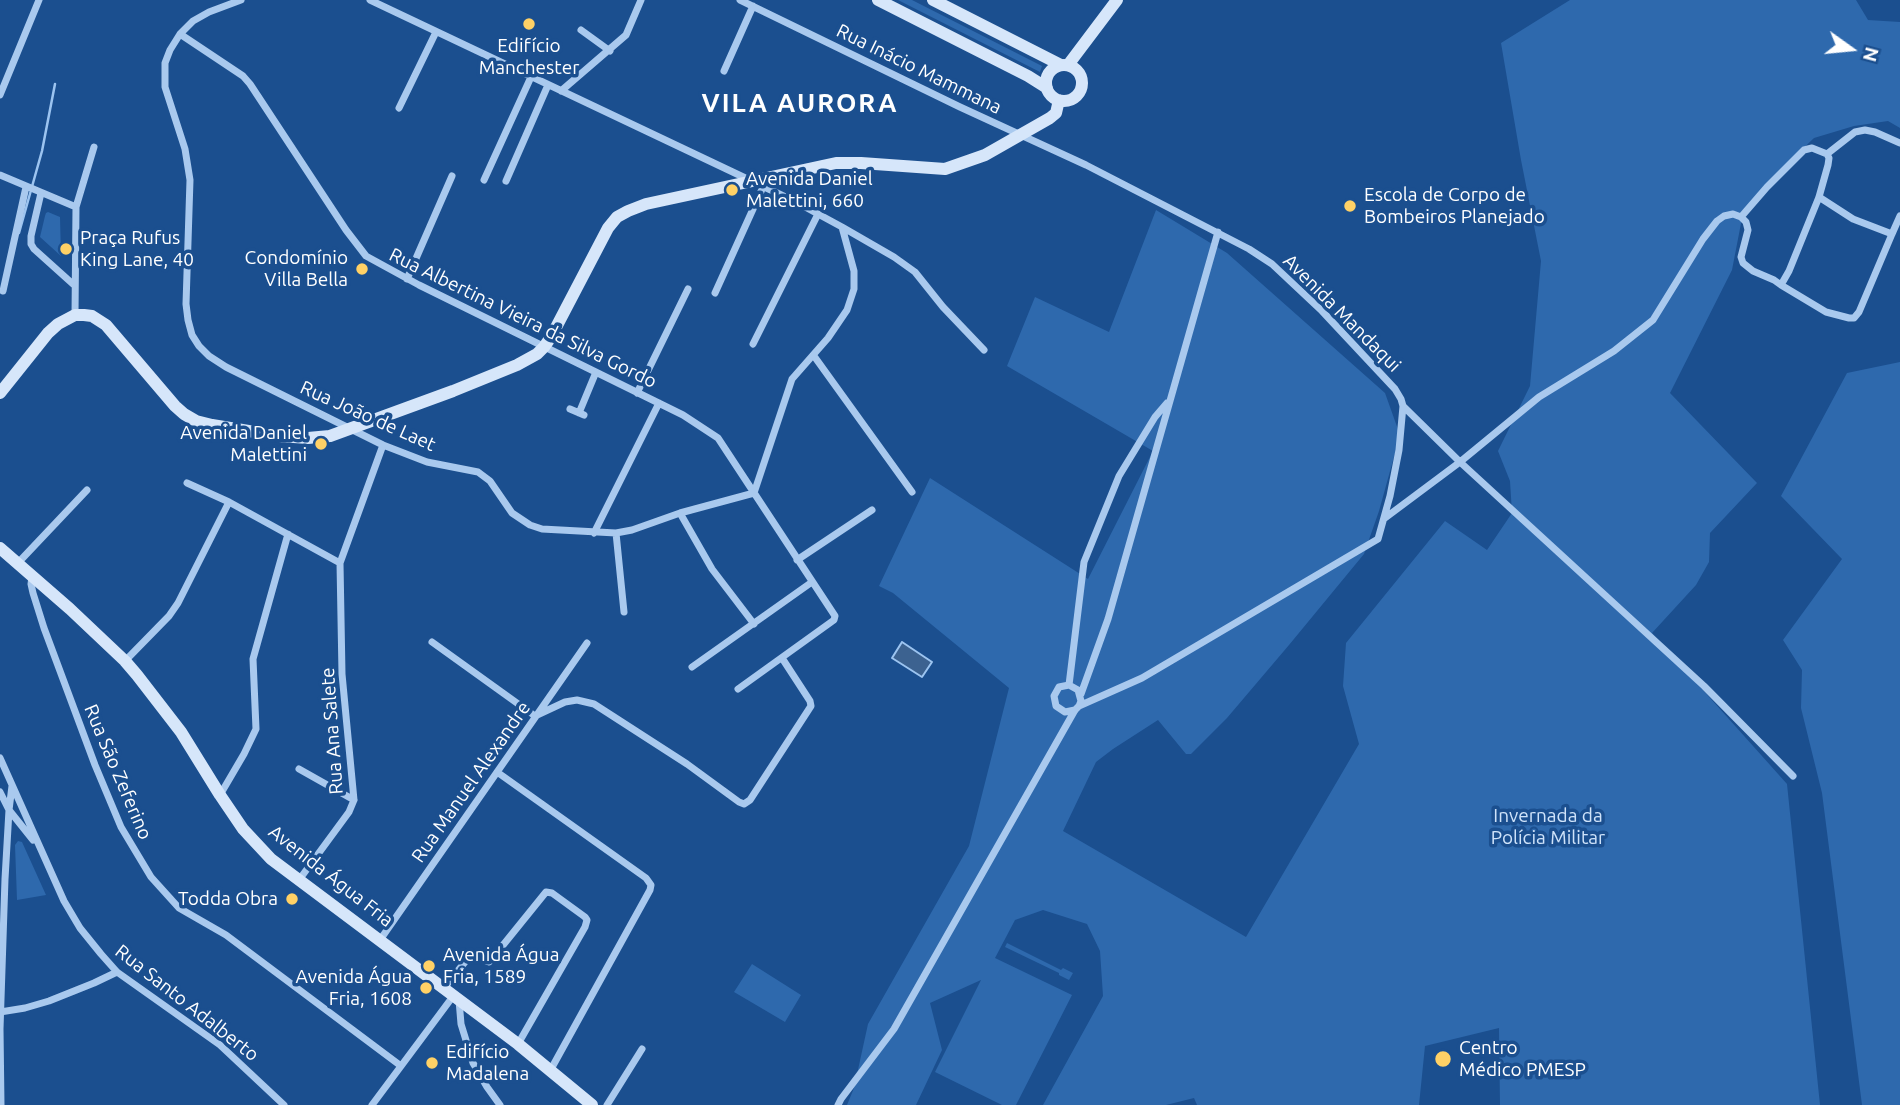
<!DOCTYPE html>
<meta charset="utf-8">
<style>
body{margin:0}
#map{position:relative;width:1900px;height:1105px;overflow:hidden;background:#1b4f8f;font-family:Ubuntu,sans-serif}
canvas{display:block}
.north{position:absolute;left:1816px;top:14px;width:70px;height:70px;-webkit-text-stroke:5px #1b4f8f;paint-order:stroke;rotate:105deg;font-size:19px;font-weight:700;line-height:28px;text-align:center;color:#fff}
.north::after{content:'';display:block;margin:auto;width:24px;height:32px;background:#fff;clip-path:polygon(50% 0,100% 100%,50% 72%,0 100%)}
</style>
<div id="map">
<canvas width="1900" height="1105"></canvas>
<div class="north">N</div>
</div>
<script>
const g = document.querySelector('canvas').getContext('2d');
g.lineJoin = 'round';
function paint(path, color) {
  g.fillStyle = color;
  g.fill(path, 'evenodd');
}
function poly(rows) {
  const path = new Path2D();
  for (const r of rows) {
    if (r.length === 3) {
      path.moveTo(r[0] + r[2], r[1]);
      path.arc(r[0], r[1], r[2], 0, 2 * Math.PI);
      continue;
    }
    path.moveTo(r[0], r[1]);
    for (let i = 2; i < r.length; i += 2) path.lineTo(r[i], r[i + 1]);
  }
  return path;
}
function trace(path, color, width, dash) {
  g.strokeStyle = color;
  g.lineWidth = width;
  g.lineCap = dash ? 'butt' : 'round';
  g.setLineDash(dash || []);
  g.stroke(path);
}
function drawText(font, color, halo, rows, align = 'center') {
  g.font = font + ' Ubuntu,sans-serif';
  g.lineWidth = 7;
  g.setLineDash([]);
  g.textBaseline = 'middle';
  g.strokeStyle = halo;
  g.fillStyle = color;
  for (const [text, x, y, turn = 0] of rows) {
    g.save();
    g.translate(x, y);
    g.rotate((+turn || 0) * Math.PI / 180);
    g.textAlign = isNaN(turn) ? turn : align;
    if (halo) g.strokeText(text, 0, 0);
    g.fillText(text, 0, 0);
    g.restore();
  }
}
const green = poly([
 [898,0,912,0,1042,66,1040,72],
 [1570,0,1856,0,1868,20,1900,22,1900,128,1888,121,1854,126,1814,138,1766,184,1743,213,1732,270,1670,393,1757,483,1710,533,1709,562,1696,585,1652,633,1787,784,1820,1105,1500,1105,1499,1028,1425,1046,1419,1105,1197,1105,1194,1098,1166,1105,1043,1105,1103,996,1100,951,1087,924,1043,910,1015,920,995,958,1072,995,1016,1105,1002,1105,935,1072,981,980,930,1003,942,1050,916,1105,847,1105,854,1088,868,1024,969,846,1009,688,893,593,879,586,930,478,1088,579,1153,451,1007,366,1035,297,1109,332,1156,210,1227,253,1385,393,1400,435,1379,511,1364,554,1289,645,1227,718,1191,754,1186,754,1158,720,1113,749,1096,762,1063,831,1246,937,1359,744,1343,686,1346,643,1445,521,1487,550,1512,513,1510,481,1498,451,1530,386,1541,261,1521,160,1501,43],
 [48,212,60,217,61,256,40,237,45,216,46,213],
 [1900,362,1900,1105,1862,1105,1822,793,1801,708,1802,670,1783,640,1842,559,1781,496,1847,373],
 [18,841,22,842,46,895,17,900,15,845],
 [1007,943,1061,970,1063,968,1073,973,1069,980,1059,975,1059,973,1005,947],
 [752,964,801,995,785,1022,734,992]
]);
const water = poly([
 [902,642,932,662,922,677,892,658,902,642]
]);
const stream = poly([
 [19,233,42,151,55,84]
]);
const street = poly([
 [241,0,209,12,193,21,180,34,170,50,165,63,165,87,185,149,190,180,186,304,188,320,192,335,199,346,209,356,226,367,383,445,427,462,478,472,490,481,512,513,530,525,542,529,616,533,632,530,680,513,754,493],
 [370,0,796,202,842,227,854,271,854,289,847,310,828,338,792,379,754,493],
 [740,0,960,107,1086,165,1249,249,1272,264,1322,311,1395,389,1401,399,1403,406,1399,450,1390,496,1378,539,1142,678,1079,706],
 [581,30,610,51],
 [180,34,243,76,250,84,346,230,366,256,419,285,683,415,718,438,835,616,834,620,738,689],
 [724,71,753,6],
 [561,91,626,35,641,0],
 [0,95,39,0],
 [399,108,436,32],
 [1827,154,1855,132,1865,130,1875,132,1900,143],
 [0,175,76,207],
 [484,180,531,77],
 [506,181,548,85],
 [41,193,31,236,31,244,34,249,74,285],
 [842,227,894,257,915,272,943,307,984,350],
 [1892,234,1900,216],
 [407,279,452,176],
 [1781,285,1826,312,1849,318,1854,318,1859,312,1892,234,1853,219,1819,197],
 [3,291,26,187],
 [715,293,763,187],
 [75,315,76,207,94,147],
 [753,344,818,214],
 [814,356,912,492],
 [637,393,688,289],
 [1403,406,1460,462,1704,686,1793,776],
 [570,409,584,415],
 [579,413,596,372],
 [187,483,229,502,340,563],
 [680,513,712,569,754,624],
 [1385,518,1460,462,1539,397,1614,351,1653,320,1703,239,1717,221,1724,216,1733,214,1741,217,1746,222,1748,230,1741,257,1743,263,1753,271,1774,280,1781,285,1789,271,1819,197,1828,165,1829,158,1827,154,1812,148,1804,150,1767,187,1741,217],
 [594,533,659,403],
 [616,533,624,612],
 [797,560,872,510],
 [17,564,87,490],
 [32,577,31,584,33,593,44,628,95,765,121,827,151,877,179,908,226,935,401,1066],
 [432,642,535,716,565,702,577,700,594,704,687,764,739,802,744,804,750,800,811,706,810,701,782,658],
 [125,661,169,616,178,603,229,502],
 [692,667,812,582],
 [1069,685,1084,562,1119,476,1155,417,1167,403],
 [1081,694,1108,619,1218,232],
 [0,758,64,901,80,928,101,954,117,972,220,1045,284,1105],
 [299,769,354,800],
 [497,772,646,878,651,885,650,890,550,1071],
 [0,792,9,810,33,840],
 [220,795,244,754,256,729,253,659,288,534],
 [299,880,349,812,354,800,342,674,340,563,383,445],
 [380,940,587,643],
 [444,988,469,957,472,956,489,962,491,960,546,892,552,893,585,917,587,920,585,927,518,1044],
 [459,1000,461,1024,473,1063,487,1087,500,1105],
 [0,1012,25,1008,49,1001,94,983,117,972],
 [1,1105,0,1029,5,879,9,810,12,786],
 [372,1105,454,995],
 [607,1105,642,1049],
 [838,1105,841,1099,894,1029,1075,710,1079,706,1081,701,1078,690,1069,685,1059,687,1054,696,1056,706,1065,712,1075,710]
]);
const secondary = poly([
 [878,0,1028,76,1047,88],
 [933,0,1061,65],
 [1068,65,1117,0],
 [1064,83,18],
 [0,393,48,333,58,324,75,315,84,315,92,316,106,325,175,406,184,414,196,421,212,425,279,436,308,438,330,436,453,391,517,365,537,354,544,347,551,337,608,228,617,217,628,211,646,204,836,163,861,163,945,169,985,155,1050,118,1056,113,1059,100],
 [0,548,70,609,125,661,137,675,181,732,220,795,243,829,271,859,518,1044,592,1105]
]);
const markers = [
 [529,24,7,"#ffd166"],
 [732,190,7,"#ffd166"],
 [1350,206,7,"#ffd166"],
 [66,249,7,"#ffd166"],
 [362,269,7,"#ffd166"],
 [321,444,7,"#ffd166"],
 [292,899,7,"#ffd166"],
 [429,966,7,"#ffd166"],
 [426,988,7,"#ffd166"],
 [1443,1059,9,"#ffd166"],
 [432,1063,7,"#ffd166"]
];
const poiNames = [
 ["Edifício",529,46,"center"],
 ["Manchester",529,68,"center"],
 ["Avenida Daniel",746,179],
 ["Malettini, 660",746,201],
 ["Escola de Corpo de",1364,195],
 ["Bombeiros Planejado",1364,217],
 ["Praça Rufus",80,238],
 ["King Lane, 40",80,260],
 ["Condomínio",348,258,"right"],
 ["Villa Bella",348,280,"right"],
 ["Avenida Daniel",307,433,"right"],
 ["Malettini",307,455,"right"],
 ["Todda Obra",278,899,"right"],
 ["Avenida Água",443,955],
 ["Fria, 1589",443,977],
 ["Avenida Água",412,977,"right"],
 ["Fria, 1608",412,999,"right"],
 ["Centro",1459,1048],
 ["Médico PMESP",1459,1070],
 ["Edifício",446,1052],
 ["Madalena",446,1074]
];
const streetNames = [
 ["Rua Inácio Mammana",919,69,26],
 ["Avenida Mandaqui",1342,313,45],
 ["Rua Albertina Vieira da Silva Gordo",523,318,26],
 ["Rua João de Laet",368,416,24],
 ["Rua Ana Salete",332,731,-94],
 ["Rua São Zeferino",118,772,67],
 ["Rua Manuel Alexandre",471,782,-55],
 ["Avenida Água Fria",331,876,38],
 ["Rua Santo Adalberto",187,1003,38]
];
const parkNames = [
 ["Invernada da",1548,816],
 ["Polícia Militar",1548,838]
];
const districtNames = [
 ["VILA AURORA",800,103]
];
paint(green, '#2e69ad');
paint(water, '#3c6290');
trace(water, '#9cc4f0', 2);
trace(stream, '#9cc4f0', 2.5);
trace(street, '#a9c9ee', 7);
trace(secondary, '#d6e6fa', 12);
for (const [x, y, r, color] of markers) {
  const dot = new Path2D();
  dot.arc(x, y, r, 0, 2 * Math.PI);
  g.fillStyle = color;
  g.fill(dot);
  trace(dot, '#1b4f8f', 2.5);
}
drawText('19px', '#fff', '#1b4f8f', poiNames, 'left');
drawText('19px', '#fff', '#1b4f8f', streetNames);
drawText('19px', '#cfe3fa', '#1b4f8f', parkNames);
g.letterSpacing = '2px';
drawText('bold 26px', '#fff', '#1b4f8f', districtNames);
g.letterSpacing = '0px';
</script>
